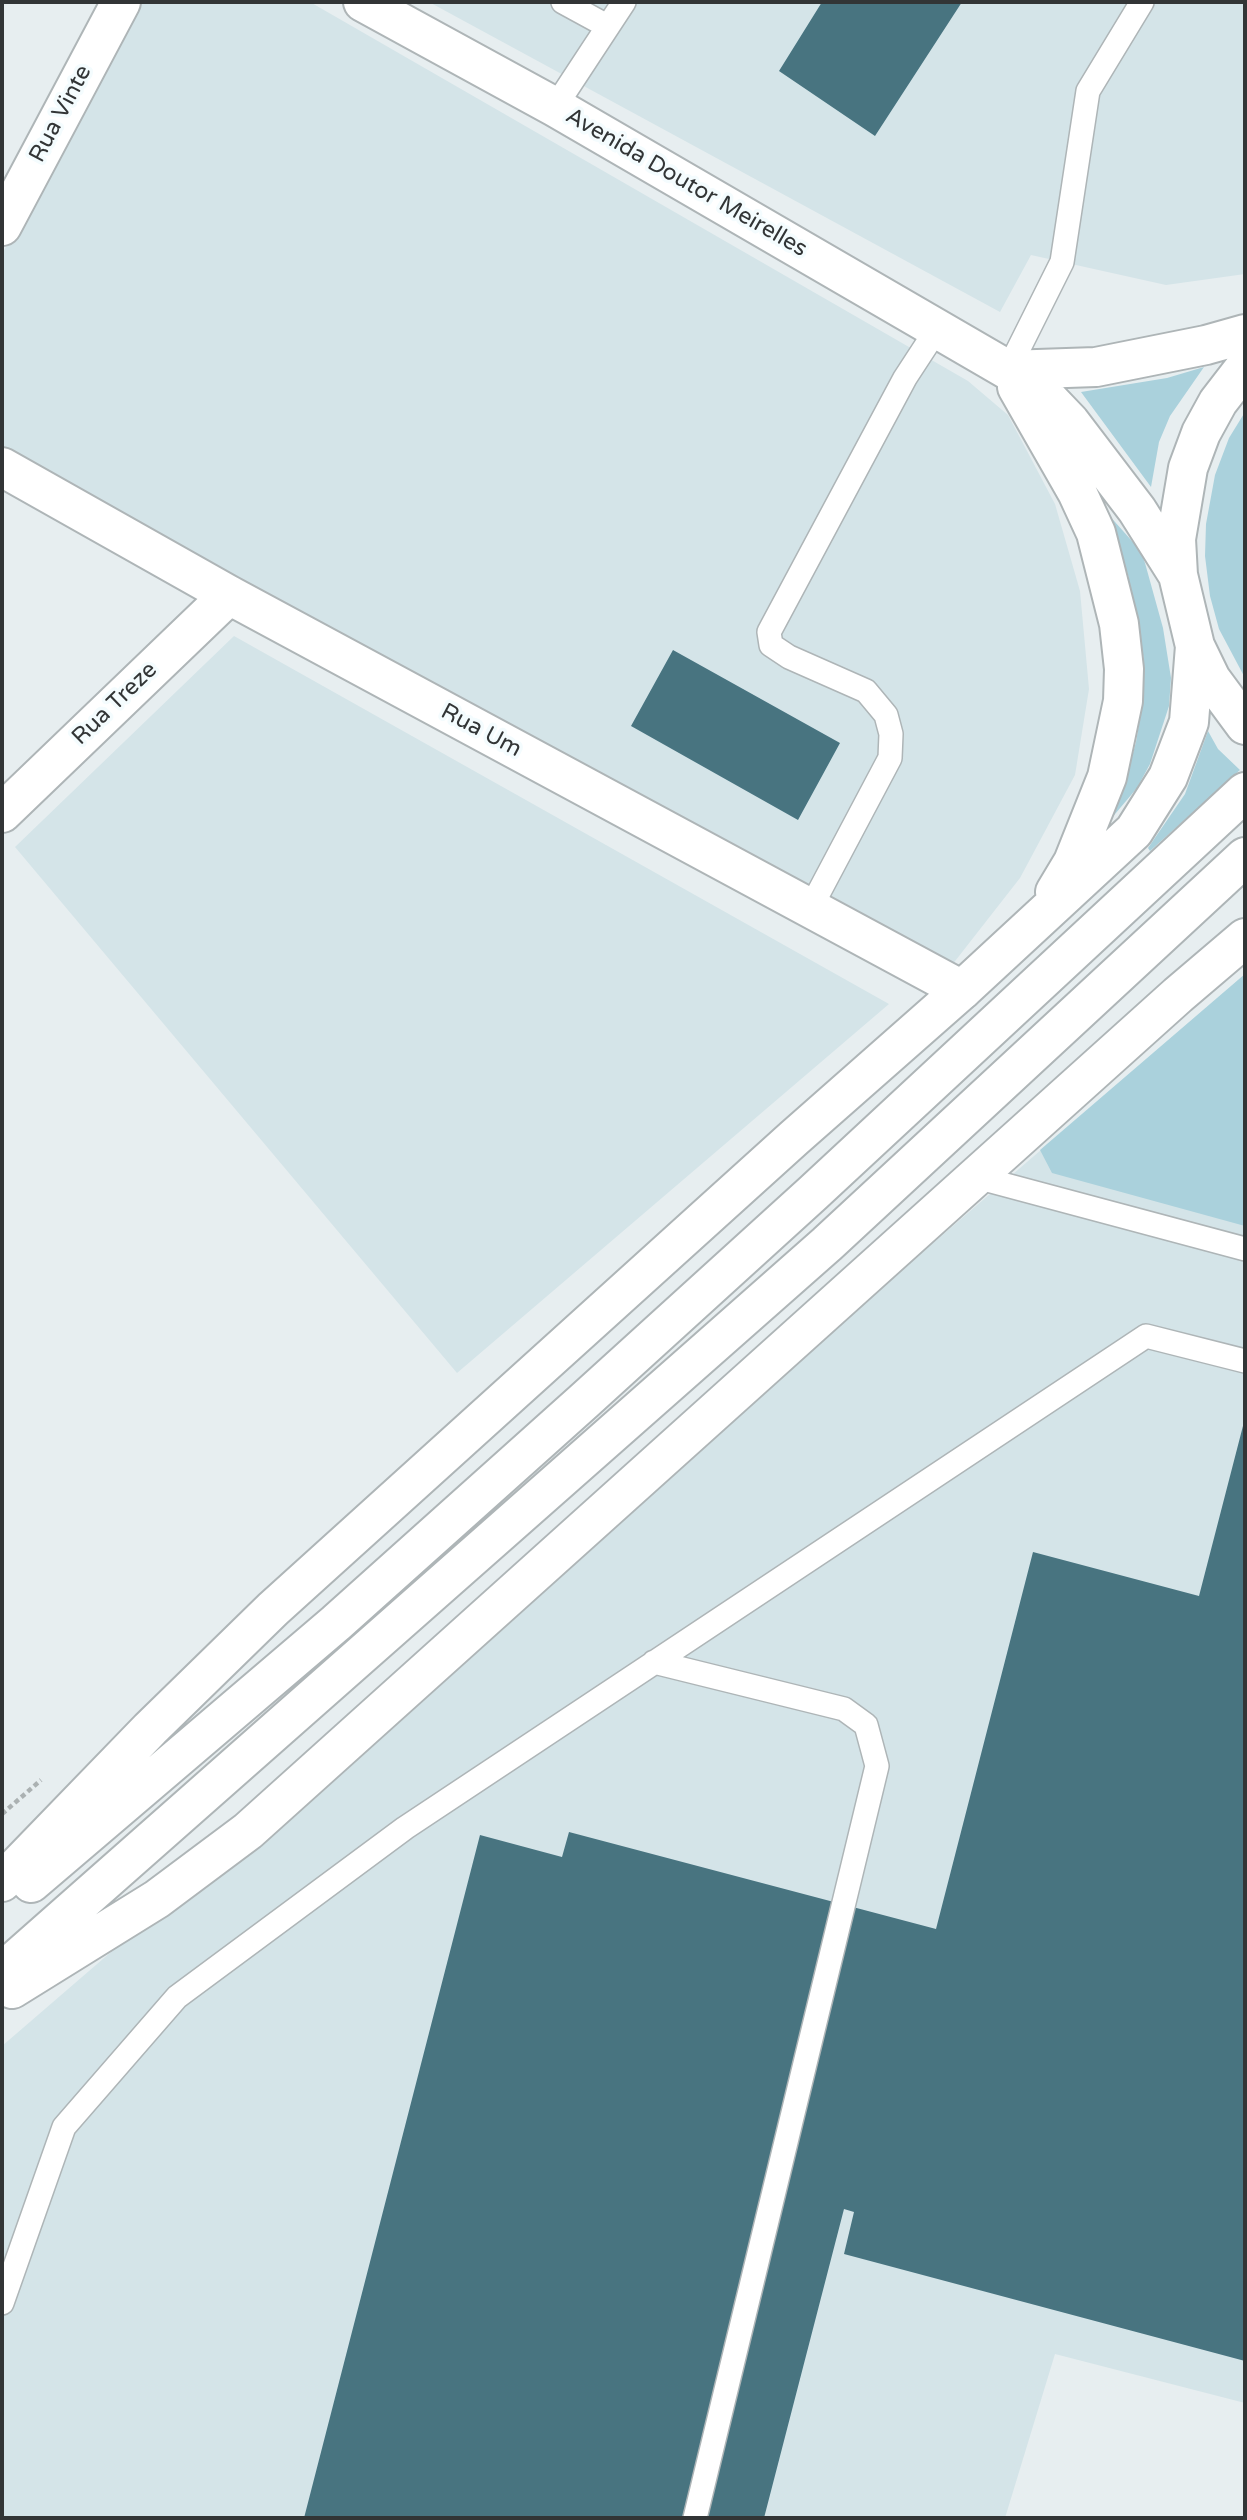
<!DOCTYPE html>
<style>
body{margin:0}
#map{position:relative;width:1247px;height:2520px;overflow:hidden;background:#e7eef0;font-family:"Varela Round",sans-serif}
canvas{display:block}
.frame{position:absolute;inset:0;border:4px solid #323536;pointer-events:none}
</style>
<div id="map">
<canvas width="1247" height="2520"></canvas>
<div class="frame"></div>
</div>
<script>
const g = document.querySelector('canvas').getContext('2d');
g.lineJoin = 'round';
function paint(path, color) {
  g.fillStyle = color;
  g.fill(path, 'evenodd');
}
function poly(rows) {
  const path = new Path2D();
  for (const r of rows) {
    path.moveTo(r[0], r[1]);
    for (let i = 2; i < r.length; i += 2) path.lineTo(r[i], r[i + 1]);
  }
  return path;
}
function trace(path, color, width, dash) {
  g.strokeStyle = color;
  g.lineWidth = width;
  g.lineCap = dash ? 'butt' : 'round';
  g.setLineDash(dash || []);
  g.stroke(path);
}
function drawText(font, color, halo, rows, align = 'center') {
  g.font = font + ' "Varela Round",sans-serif';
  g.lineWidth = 7;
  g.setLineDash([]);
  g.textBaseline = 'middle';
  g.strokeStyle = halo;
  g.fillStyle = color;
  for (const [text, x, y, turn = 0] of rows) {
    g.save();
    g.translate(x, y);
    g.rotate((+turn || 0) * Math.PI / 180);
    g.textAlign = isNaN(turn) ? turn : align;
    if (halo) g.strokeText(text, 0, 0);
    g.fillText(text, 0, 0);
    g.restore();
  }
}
const built = poly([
 [140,2,310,2,968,381,1008,415,1055,504,1080,591,1089,689,1075,775,1020,878,952,965,2,451,2,254],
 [429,2,1245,2,1245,274,1166,285,1031,255,1000,312],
 [234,636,889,1004,457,1373,15,847],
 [1245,974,1245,2403,1055,2354,1005,2518,2,2518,2,2046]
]);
const green = poly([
 [1204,367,1170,416,1159,442,1151,487,1081,392,1167,378],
 [1245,412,1245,678,1219,629,1210,596,1205,556,1206,524,1215,475,1229,438],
 [1107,513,1140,550,1145,563,1163,628,1171,678,1169,706,1150,764,1137,788,1110,820,1125,783,1136,742,1143,700,1144,660,1128,575],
 [1208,731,1218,749,1240,770,1150,851,1148,848,1185,794],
 [1245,974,1245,1226,1052,1173,1040,1150]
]);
const building = poly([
 [822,2,962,2,875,136,779,71],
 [673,650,840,743,798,820,631,726],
 [1244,1422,1245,2361,844,2254,854,2212,844,2209,764,2518,304,2518,480,1835,562,1857,569,1832,936,1929,1033,1552,1199,1596]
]);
const path = poly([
 [2,1814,41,1780]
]);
const service = poly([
 [563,2,607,26],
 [555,107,624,2],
 [1008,370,1062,262,1088,91,1142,2],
 [810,909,890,758,891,734,886,715,866,691,789,657,771,645,769,632,905,378,937,329],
 [976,1177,1245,1249],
 [654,1662,844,1709,866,1725,877,1766,695,2518],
 [2,2303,64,2127,177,1997,405,1828,1146,1336,1245,1361]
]);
const minor = poly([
 [2,226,121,2],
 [2,467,229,595,962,990],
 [2,813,229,595]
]);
const primary = poly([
 [363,2,555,107,1008,370,1048,399,1070,422,1137,510,1178,575],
 [1245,367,1218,402,1201,433,1188,468,1176,539,1178,575,1195,646,1211,679,1245,725],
 [1008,370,1096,367,1206,345,1245,334],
 [1017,387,1077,492,1096,533,1119,624,1124,669,1123,701,1107,777,1073,862,1055,892],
 [2,1882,150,1729,273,1609,794,1138,962,990,1134,831,1168,777,1189,722,1195,646],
 [31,1883,336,1623,584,1401,813,1193,1245,792],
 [2,1972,827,1244,1245,857],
 [12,1989,157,1899,248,1831,1178,995,1245,938]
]);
const streetNames = [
 ["Rua Vinte",61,114,-62],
 ["Avenida Doutor Meirelles",686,183,30],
 ["Rua Treze",115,704,-44],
 ["Rua Um",481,731,28]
];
paint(built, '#d4e4e8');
paint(green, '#aad1dc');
paint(building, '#487480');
trace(service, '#aeb5b7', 26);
trace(minor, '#aeb5b7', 42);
trace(primary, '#aeb5b7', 42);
trace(path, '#abb1b2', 4.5, [5, 3.5]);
trace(service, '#fff', 23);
trace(minor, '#fff', 38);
trace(primary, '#fff', 38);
drawText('23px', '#323536', '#f4fcfe', streetNames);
</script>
